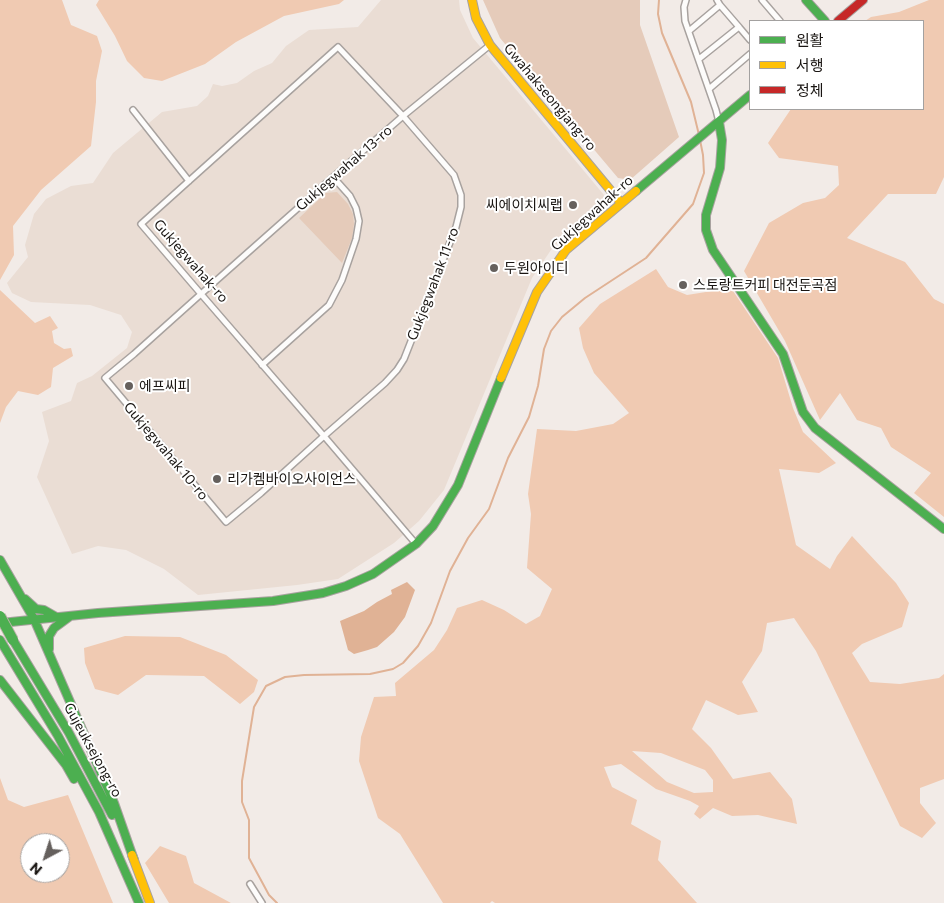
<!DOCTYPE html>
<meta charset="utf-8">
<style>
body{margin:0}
#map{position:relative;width:944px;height:903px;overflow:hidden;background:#f2ebe7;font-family:Commissioner,"Noto Sans KR",sans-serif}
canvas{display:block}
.legend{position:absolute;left:749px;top:20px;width:175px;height:90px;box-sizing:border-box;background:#fff;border:1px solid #a3a1a0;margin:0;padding:6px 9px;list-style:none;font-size:15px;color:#191512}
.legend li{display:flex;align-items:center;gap:10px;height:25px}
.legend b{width:25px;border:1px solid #a3a1a0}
.north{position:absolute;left:20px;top:833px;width:50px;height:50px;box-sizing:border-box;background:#fff;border:1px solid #a3a1a0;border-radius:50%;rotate:220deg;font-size:14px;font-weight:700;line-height:20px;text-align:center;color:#191512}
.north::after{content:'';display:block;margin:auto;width:18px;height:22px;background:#65605d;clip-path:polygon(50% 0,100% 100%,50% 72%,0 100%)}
</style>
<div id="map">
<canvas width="944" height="903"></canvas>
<ul class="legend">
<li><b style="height:6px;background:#4caf50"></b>원활</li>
<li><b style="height:6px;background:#ffc107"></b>서행</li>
<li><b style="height:6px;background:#c62828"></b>정체</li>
</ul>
<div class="north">N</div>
</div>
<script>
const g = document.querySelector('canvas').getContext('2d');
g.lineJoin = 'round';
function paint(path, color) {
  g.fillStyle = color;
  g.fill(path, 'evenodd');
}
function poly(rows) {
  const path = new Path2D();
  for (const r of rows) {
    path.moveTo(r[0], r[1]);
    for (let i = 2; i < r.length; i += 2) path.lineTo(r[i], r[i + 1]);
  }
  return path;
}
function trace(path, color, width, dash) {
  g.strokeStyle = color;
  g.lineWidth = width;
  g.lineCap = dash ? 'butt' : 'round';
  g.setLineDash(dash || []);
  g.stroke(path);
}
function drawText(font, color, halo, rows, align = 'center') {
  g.font = font + ' Commissioner,"Noto Sans KR",sans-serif';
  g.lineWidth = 4;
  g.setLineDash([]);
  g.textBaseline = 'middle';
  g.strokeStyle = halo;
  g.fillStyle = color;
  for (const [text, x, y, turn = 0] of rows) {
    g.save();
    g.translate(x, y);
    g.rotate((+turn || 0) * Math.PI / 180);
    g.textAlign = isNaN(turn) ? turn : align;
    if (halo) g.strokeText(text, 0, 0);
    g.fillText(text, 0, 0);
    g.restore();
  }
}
const built = poly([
 [381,0,459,0,460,10,473,38,604,195,601,204,553,247,532,278,444,490,419,521,394,543,338,579,297,585,198,595,164,569,126,550,98,546,72,554,37,477,49,441,42,412,71,401,77,383,92,376,127,348,132,332,121,315,90,305,31,302,12,293,7,283,28,257,25,245,34,214,46,199,71,186,93,183,113,153,162,112,197,106,208,96,213,84,222,86,237,83,254,71,272,63,286,46,309,30,358,27]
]);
const green = poly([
 [483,0,640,0,640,25,679,137,630,180,618,178,500,38],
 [337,192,348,204,353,214,354,224,352,238,342,263,299,218,326,193]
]);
const forest = poly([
 [0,0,62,0,71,25,97,36,102,51,96,81,96,102,91,146,41,190,13,226,14,255,0,280],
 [99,0,344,0,339,4,284,16,236,42,205,64,162,81,144,78,127,61,115,36,96,5],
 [929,0,944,0,944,177,936,194,888,194,847,238,905,262,934,299,944,304,944,517,914,493,931,473,891,447,881,428,857,420,840,393,820,420,785,341,744,271,769,223,803,203,825,198,839,185,838,166,779,158,768,143,791,109,923,109,923,21,865,21,871,17,899,12],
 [656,269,668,287,687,295,731,288,778,358,793,408,803,432,836,463,819,473,779,469,796,545,830,569,837,556,852,536,896,583,909,603,902,627,862,644,852,653,870,682,900,684,939,678,944,674,944,779,920,788,920,803,936,823,922,838,900,826,816,651,794,618,767,623,762,651,742,682,758,712,738,715,706,700,692,729,711,748,733,779,770,772,792,799,797,824,758,815,732,816,713,808,700,819,694,814,699,806,690,801,656,789,621,764,604,767,612,787,637,800,631,824,661,841,658,860,697,903,495,903,492,901,490,903,443,903,400,834,378,818,359,761,361,737,374,697,396,696,395,683,434,650,447,630,457,608,482,600,504,610,526,624,540,616,552,589,527,568,531,514,528,494,537,429,576,431,613,424,629,413,594,373,583,348,579,328,600,304],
 [632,751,661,753,705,770,713,780,713,792,694,793,667,782],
 [0,290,35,323,50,316,58,328,52,331,54,343,64,349,71,348,73,356,53,368,51,387,38,395,18,391,6,407,0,423],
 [125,636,180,637,226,655,258,680,254,692,240,704,204,676,146,675,118,695,95,689,85,663,84,648],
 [0,778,8,800,24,807,68,795,113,903,0,903],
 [30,843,60,843,60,873,30,873],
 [160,846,186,856,194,883,231,903,169,903,145,863]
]);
const water = poly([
 [407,582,415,590,405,617,394,632,377,647,368,650,354,654,348,650,340,621,364,611,377,602,392,594,391,590]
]);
const stream = poly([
 [659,0,658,14,662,33,691,102,699,135],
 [277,903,269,895,249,858,249,820,242,802,242,781,254,707,266,686,285,677,304,675,370,674,393,669,403,663,418,646,431,623,450,571,468,538,489,509,508,458,529,417,538,386,544,349,551,331,562,317,585,298,646,258,693,204,704,173,703,155,700,140]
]);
const street = poly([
 [686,0,684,7,685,21,716,110,719,122],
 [762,0,780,21],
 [720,5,739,27],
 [689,31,720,5,717,0],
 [699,59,739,27,750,40],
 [709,89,750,54],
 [133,110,189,181],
 [262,365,329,305,342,280,356,239,359,221,356,208,350,196,333,177],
 [416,544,324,436,201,294,141,224,338,47,403,116,454,175,461,195,461,207,456,227,404,359,397,370,385,383,324,436,261,493,226,522,105,378,134,354,201,294,333,177,403,116,490,45],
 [250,884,262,903]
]);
const fast = poly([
 [806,0,825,21],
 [719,122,722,140,720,168,706,215,706,230,713,250,783,354,803,412,815,428,944,529],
 [636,191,750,95],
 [0,560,34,619,114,803,134,860],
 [25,599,36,609,44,610,58,618],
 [1,623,98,613,273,601,323,593,346,586,373,574,416,544,433,526,458,485,501,378],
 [0,640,58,736,99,812,139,903],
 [13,640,69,733,112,815],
 [49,649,49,636,54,628,69,617],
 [0,680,66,765,74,779]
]);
const slow = poly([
 [472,0,476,18,490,45,621,203],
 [501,378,537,292,566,250,636,191],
 [132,855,150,903]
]);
const jam = poly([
 [838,21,863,0]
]);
const fastBridge = poly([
 [0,616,13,640]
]);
const markers = [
 [573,205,5,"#65605d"],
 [494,268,5,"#65605d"],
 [683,285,5,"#65605d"],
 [129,386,5,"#65605d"],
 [217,479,5,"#65605d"]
];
const streetNames = [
 ["Gwahakseongjang-ro",550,97,50],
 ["Gukjegwahak 13-ro",344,168,-41],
 ["Gukjegwahak-ro",592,213,-42],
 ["Gukjegwahak-ro",191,261,49],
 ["Gukjegwahak 11-ro",433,284,-69],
 ["Gukjegwahak 10-ro",166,451,50],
 ["Gujeuksejong-ro",93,750,61]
];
const poiNames = [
 ["씨에이치씨랩",563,205,"right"],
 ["두원아이디",504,268],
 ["스토랑트커피 대전둔곡점",693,285],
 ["에프씨피",139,386],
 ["리가켐바이오사이언스",227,479]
];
paint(built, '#eaddd4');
paint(green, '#e5cbba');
paint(forest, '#f0cab2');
paint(water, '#e0b295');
trace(stream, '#e0b295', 2);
trace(street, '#a8a29f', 8);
trace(fast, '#a8a29f', 10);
trace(slow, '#a8a29f', 10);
trace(jam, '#a8a29f', 10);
trace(street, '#fdfcfb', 5);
trace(fast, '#4caf50', 8);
trace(slow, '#ffc107', 8);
trace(jam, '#c62828', 8);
trace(fastBridge, '#beb2ab', 12, []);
trace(fastBridge, '#4caf50', 10);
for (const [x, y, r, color] of markers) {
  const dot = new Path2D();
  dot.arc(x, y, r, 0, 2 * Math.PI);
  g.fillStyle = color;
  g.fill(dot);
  trace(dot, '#fff', 2);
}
drawText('14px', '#191512', '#fff', streetNames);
drawText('14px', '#191512', '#fff', poiNames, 'left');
</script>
